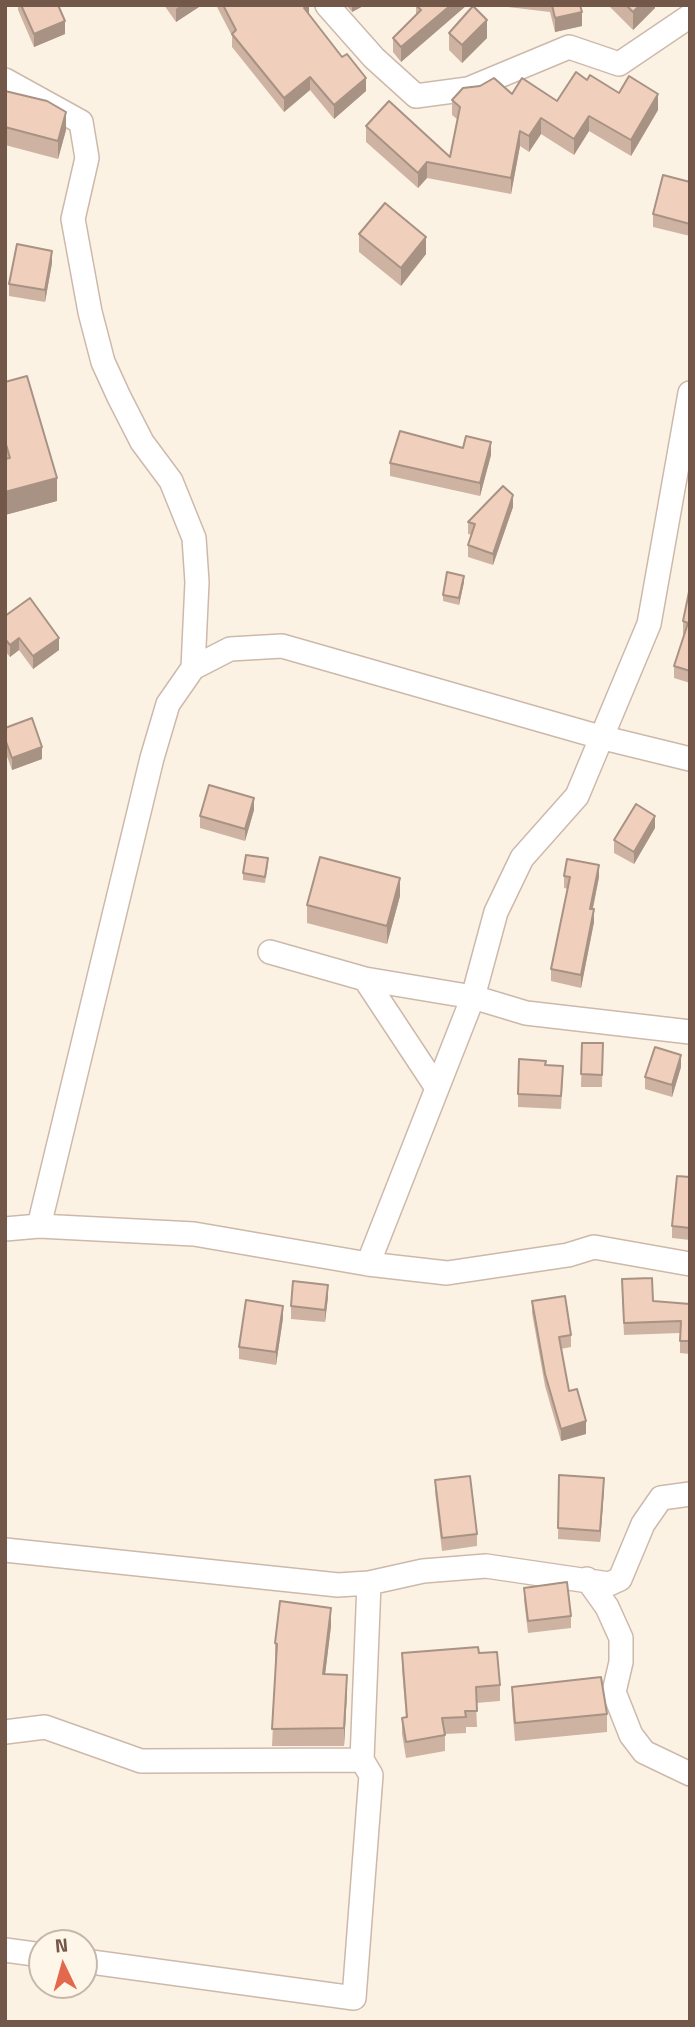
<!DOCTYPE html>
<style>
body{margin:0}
#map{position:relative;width:695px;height:2027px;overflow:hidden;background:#fcf2e4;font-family:"Titillium Web",sans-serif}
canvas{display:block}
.frame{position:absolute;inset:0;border:7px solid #73584a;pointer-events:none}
.north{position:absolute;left:28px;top:1929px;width:70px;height:70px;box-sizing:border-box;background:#fff6ea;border:2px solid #c7b7aa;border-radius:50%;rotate:355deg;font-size:19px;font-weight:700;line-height:28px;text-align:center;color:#73584a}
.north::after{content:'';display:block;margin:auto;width:24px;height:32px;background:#e3694c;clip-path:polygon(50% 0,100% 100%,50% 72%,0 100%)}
</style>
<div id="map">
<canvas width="695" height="2027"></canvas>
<div class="frame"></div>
<div class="north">N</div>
</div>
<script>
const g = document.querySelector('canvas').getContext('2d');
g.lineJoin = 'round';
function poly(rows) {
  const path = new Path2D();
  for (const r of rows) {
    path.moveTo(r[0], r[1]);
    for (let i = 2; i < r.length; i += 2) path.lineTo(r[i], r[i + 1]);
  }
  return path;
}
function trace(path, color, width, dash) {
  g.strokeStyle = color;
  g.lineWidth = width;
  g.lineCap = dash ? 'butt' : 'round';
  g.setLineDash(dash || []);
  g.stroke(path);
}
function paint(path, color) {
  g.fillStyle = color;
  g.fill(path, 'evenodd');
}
const minor = poly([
 [327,5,374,58,416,96,468,89,569,47,619,64,690,16],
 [5,80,81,122,87,158,73,219,90,312,103,362,119,397,142,442,171,481,194,538,197,582,193,668],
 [270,952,365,979,473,997,526,1013,690,1032],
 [365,979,437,1088],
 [39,1226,152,758,168,704,193,668,230,649,282,646,600,737,690,759],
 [5,1229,39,1226,194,1234,368,1264,447,1273,568,1255,594,1247,690,1264],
 [368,1264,473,997,496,912,522,858,577,796,649,624,690,393],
 [5,1550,338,1585,369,1583,423,1571,486,1566,609,1584,620,1579,643,1524,661,1498,690,1494],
 [587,1579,607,1607,621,1638,621,1662,614,1692,631,1735,644,1752,690,1774],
 [5,1732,45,1727,141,1761,362,1760],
 [5,1950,42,1955],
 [84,1961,354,1998,371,1775,362,1760,369,1583]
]);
const wall = poly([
 [18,5,58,5,65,34,34,47,18,10],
 [164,5,202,5,176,22],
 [216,5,309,5,309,15,366,91,334,119,310,90,284,112,232,47,232,36],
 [346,5,365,5,352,12],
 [416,5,467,5,401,62,393,52,393,38,416,14],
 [491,5,580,5,582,26,555,32,550,12],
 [608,5,655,5,655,8,633,30],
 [449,33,487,38,462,63,449,50],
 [587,80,658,110,631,156,589,131,574,155,541,134,529,152,520,146,511,194,427,178,418,188,366,142,366,126,450,157,458,120,452,115,452,100,512,94,557,101],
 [5,91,66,130,58,159,5,145],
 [690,182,690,236,653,227,653,214],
 [359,234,426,254,401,286,359,252],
 [52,263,45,302,9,296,9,284],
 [5,382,57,501,5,515],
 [463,448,491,455,480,496,390,476,390,463],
 [513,507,493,565,468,557,468,545,472,535,468,534,468,522],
 [464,582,459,605,443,601,443,595],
 [690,587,690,683,674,678,674,666,684,634,683,634,683,621],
 [5,616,59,650,33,669,19,650,10,657,5,651],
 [5,728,42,759,12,770,5,751],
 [254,810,245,841,200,828,200,816],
 [655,828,634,864,614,853,614,840],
 [268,865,265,883,243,880,243,873],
 [564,876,599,877,593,909,594,922,581,988,551,981,551,969,568,889,564,888],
 [400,896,387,944,307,923,307,905],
 [582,1043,603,1043,602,1087,581,1087],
 [546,1065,563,1078,561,1109,518,1107,518,1094],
 [681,1067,672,1097,645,1089,645,1077],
 [690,1177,690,1240,672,1238,672,1226],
 [622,1291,653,1301,690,1304,690,1354,680,1353,680,1333,624,1335],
 [328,1297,325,1322,291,1319,291,1306],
 [532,1301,571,1335,571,1347,561,1349,569,1391,586,1434,561,1441,545,1386,532,1313],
 [283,1318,276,1365,239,1359,239,1347],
 [559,1475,604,1489,600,1542,558,1539],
 [435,1480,477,1534,477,1546,442,1551,435,1492],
 [524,1588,571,1616,571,1628,528,1633,524,1600],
 [331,1626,325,1674,347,1693,344,1746,272,1746,276,1661,275,1661,275,1643],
 [402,1653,479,1653,500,1685,500,1701,476,1703,477,1727,466,1727,466,1733,445,1734,445,1751,406,1758,402,1734,402,1718,406,1717,402,1669],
 [512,1687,607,1714,607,1732,515,1741,512,1705]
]);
const shadedWall = poly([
 [181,5,202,5,176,22,176,9],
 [308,5,309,5,309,18,304,8],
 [352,5,365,5,352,12],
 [451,5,467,5,401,62,401,47],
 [640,5,655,5,655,8,633,30,633,12],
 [582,12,582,26,555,32,555,18],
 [487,20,487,38,462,63,462,45],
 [65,21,65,34,34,47,34,34],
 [310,77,310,90,284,112,284,98],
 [366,78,366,91,334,119,334,105],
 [658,94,658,110,631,156,631,140],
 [66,112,66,130,58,159,58,141],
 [589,116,589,131,574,155,574,139],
 [541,118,541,134,529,152,529,136],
 [520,131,520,146,511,194,511,178],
 [427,162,427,178,418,188,418,173],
 [426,237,426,254,401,286,401,268],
 [52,251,52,263,45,302,45,290],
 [491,442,491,455,480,496,480,483],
 [57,478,57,501,5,515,5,492],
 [513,495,513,507,493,565,493,554],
 [464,576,464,582,459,605,459,598],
 [19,638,19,650,10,657,10,645],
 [59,638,59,650,33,669,33,656],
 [42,747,42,759,12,770,12,758],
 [254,798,254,810,245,841,245,829],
 [655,816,655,828,634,864,634,852],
 [599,865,599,877,590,921,590,909],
 [400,878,400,896,387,944,387,926],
 [594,909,594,922,581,988,581,975],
 [681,1055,681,1067,672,1097,672,1085],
 [328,1285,328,1297,325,1322,325,1310],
 [283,1306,283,1318,276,1365,276,1352],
 [586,1421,586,1434,561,1441,561,1429],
 [604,1478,604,1489,600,1542,600,1531],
 [331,1608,331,1626,323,1692,323,1674],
 [347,1675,347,1693,344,1746,344,1728]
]);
const building = poly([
 [21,5,58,5,65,21,34,34,21,5],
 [223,5,308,5,304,8,342,57,347,54,366,78,334,105,310,77,284,98,232,34,236,30,223,5],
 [416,5,451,5,401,47,393,38,421,10,416,5],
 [552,5,580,5,582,12,555,18,552,5],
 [626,5,640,5,633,12,626,5],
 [473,6,487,20,462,45,449,33,473,6],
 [576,72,587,80,590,75,619,93,629,76,658,94,631,140,589,116,574,139,541,118,529,136,520,131,511,178,427,162,418,173,366,126,389,101,450,157,460,107,452,100,463,88,480,86,494,78,512,94,522,78,557,101,576,72],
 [5,91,47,101,66,112,58,141,5,127,5,91],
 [663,175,690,182,690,224,653,214,663,175],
 [385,203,426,237,401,268,359,234,385,203],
 [17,244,52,251,45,290,9,284,17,244],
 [27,376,57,478,5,492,5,459,10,458,5,441,5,382,27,376],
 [400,431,463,448,466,436,491,442,480,483,390,463,400,431],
 [503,486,513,495,493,554,468,545,475,524,468,522,503,486],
 [447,572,464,576,459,598,443,595,447,572],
 [690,587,690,671,674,666,688,623,683,621,690,587],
 [30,598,59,638,33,656,19,638,10,645,5,639,5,616,30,598],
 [32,718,42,747,12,758,5,739,5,728,32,718],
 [209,785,254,798,245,829,200,816,209,785],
 [636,804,655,816,634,852,614,840,636,804],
 [246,855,268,858,265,877,243,873,246,855],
 [320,857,400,878,387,926,307,905,320,857],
 [567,859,599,865,590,909,594,909,581,975,551,969,570,877,564,876,567,859],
 [582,1043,603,1043,602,1075,581,1074,582,1043],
 [655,1047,681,1055,672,1085,645,1077,655,1047],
 [519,1059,546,1061,545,1065,563,1066,561,1096,518,1094,519,1059],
 [677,1176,690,1177,690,1228,672,1226,677,1176],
 [652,1278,653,1301,690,1304,690,1341,680,1341,681,1321,624,1323,622,1279,652,1278],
 [293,1281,328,1285,325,1310,291,1306,293,1281],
 [565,1296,571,1335,559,1337,569,1391,577,1389,586,1421,561,1429,545,1374,532,1301,565,1296],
 [246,1300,283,1306,276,1352,239,1347,246,1300],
 [559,1475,604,1478,600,1531,558,1528,559,1475],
 [470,1476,477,1534,442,1538,435,1480,470,1476],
 [567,1582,571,1616,528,1621,524,1588,567,1582],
 [280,1601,331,1608,323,1674,347,1675,344,1728,272,1729,277,1644,275,1643,280,1601],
 [478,1647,479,1653,497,1652,500,1685,476,1687,477,1711,465,1711,466,1717,442,1718,445,1735,406,1742,402,1718,407,1717,402,1653,478,1647],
 [601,1677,607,1714,515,1723,512,1687,601,1677]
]);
trace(minor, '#cdb9ab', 26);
trace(minor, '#fff', 23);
paint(wall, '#ceb3a2');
paint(shadedWall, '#a89284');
paint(building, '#f0d0bc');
trace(building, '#a89284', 2);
</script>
